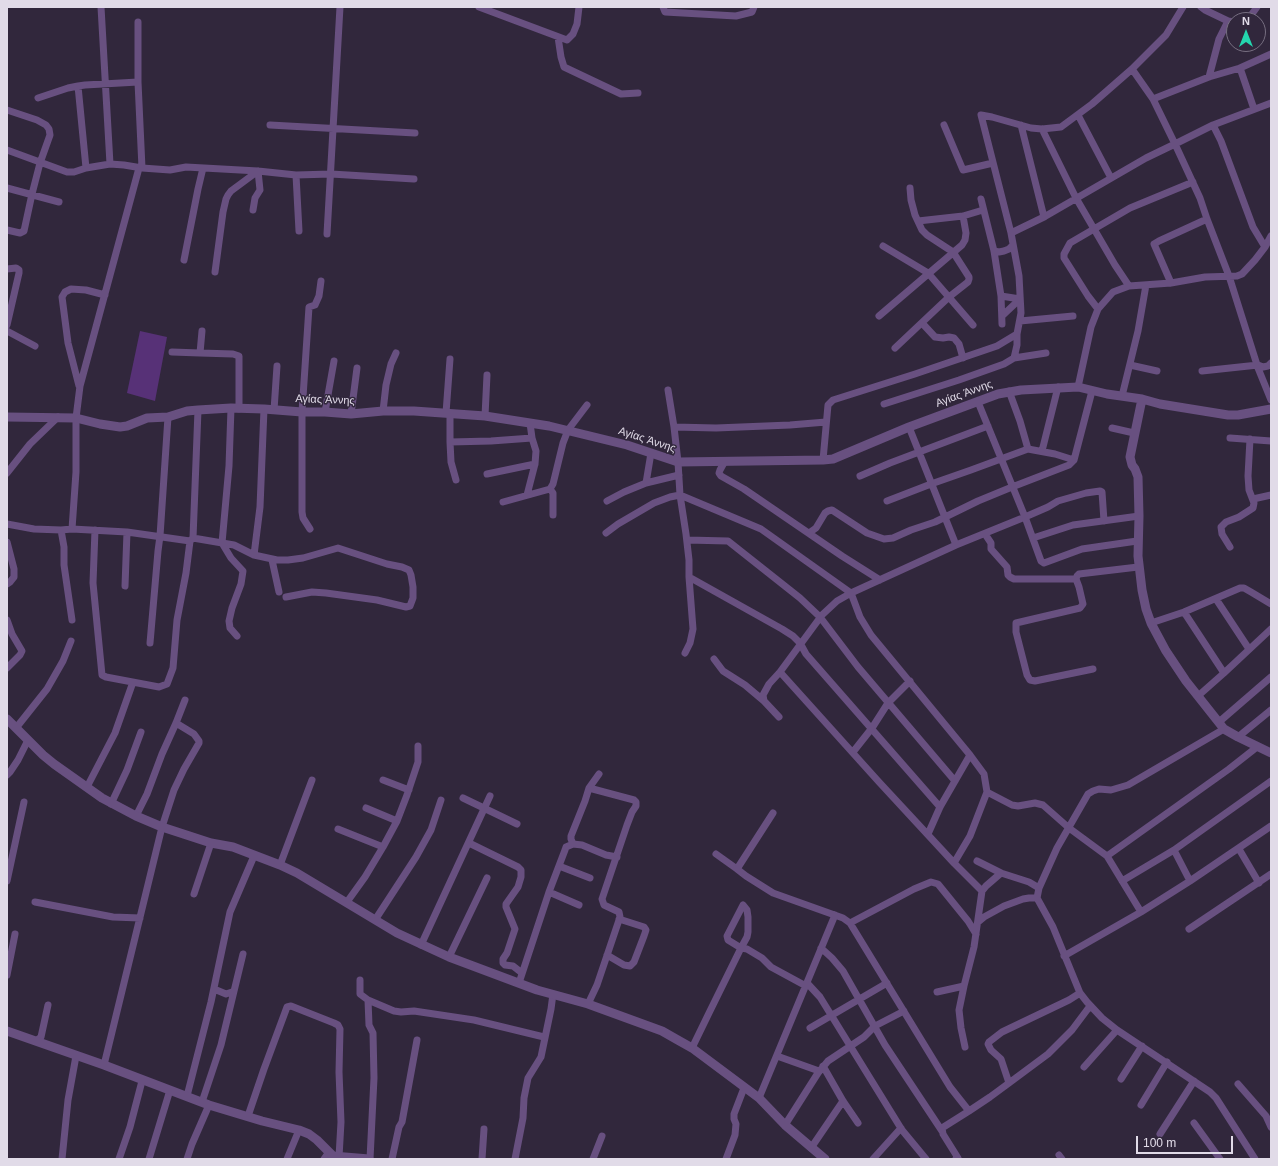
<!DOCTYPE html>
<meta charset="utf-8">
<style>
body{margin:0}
#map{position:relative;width:1278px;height:1166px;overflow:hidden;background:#31273c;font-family:Arial,sans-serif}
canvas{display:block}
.frame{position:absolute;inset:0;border:8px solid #e1dbe8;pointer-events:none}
.north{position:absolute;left:1226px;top:12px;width:40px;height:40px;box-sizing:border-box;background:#31273c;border:1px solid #776f81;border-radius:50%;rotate:0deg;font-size:11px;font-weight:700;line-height:16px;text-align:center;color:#e1dbe8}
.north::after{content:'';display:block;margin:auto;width:14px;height:18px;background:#24d5ae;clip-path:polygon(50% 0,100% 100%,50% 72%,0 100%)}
.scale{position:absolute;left:1136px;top:1136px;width:97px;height:18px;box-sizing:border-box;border:2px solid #e1dbe8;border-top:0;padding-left:5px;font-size:12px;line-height:14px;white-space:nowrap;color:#e1dbe8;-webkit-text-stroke:3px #31273c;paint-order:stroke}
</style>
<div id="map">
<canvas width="1278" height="1166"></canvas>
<div class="frame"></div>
<div class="north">N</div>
<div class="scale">100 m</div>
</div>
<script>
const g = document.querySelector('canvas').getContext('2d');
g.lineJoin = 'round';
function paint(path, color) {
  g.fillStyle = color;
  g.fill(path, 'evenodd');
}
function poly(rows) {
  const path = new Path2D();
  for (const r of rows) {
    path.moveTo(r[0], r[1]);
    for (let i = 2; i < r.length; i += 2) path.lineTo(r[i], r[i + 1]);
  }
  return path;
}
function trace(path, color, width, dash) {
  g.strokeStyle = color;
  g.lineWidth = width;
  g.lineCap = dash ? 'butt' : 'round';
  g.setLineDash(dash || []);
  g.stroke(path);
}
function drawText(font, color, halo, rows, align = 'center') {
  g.font = font + ' Arial,sans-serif';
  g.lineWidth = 3;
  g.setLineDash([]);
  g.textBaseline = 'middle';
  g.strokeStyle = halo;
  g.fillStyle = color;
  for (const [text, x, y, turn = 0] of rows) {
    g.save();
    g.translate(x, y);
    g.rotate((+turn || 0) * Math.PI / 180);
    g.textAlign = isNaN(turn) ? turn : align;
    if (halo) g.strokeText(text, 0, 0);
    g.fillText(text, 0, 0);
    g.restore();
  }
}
const green = poly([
 [140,331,167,337,155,401,127,393]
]);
const minor = poly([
 [101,7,110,164],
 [479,7,567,40,573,34,577,24,579,7],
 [663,7,665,12,736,16,752,12,754,7],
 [1183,7,1166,35,1132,69,1153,99,1175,144,1213,125,1271,103],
 [1201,7,1205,10,1228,21,1234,22],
 [1244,20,1249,18,1257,7],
 [138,22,138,82],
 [558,37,561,57,564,67,621,94,638,93],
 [1240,68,1271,54],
 [1209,77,1219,39,1228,21],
 [38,98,68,88,78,86],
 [1153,99,1209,77,1240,68,1254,109],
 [7,110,37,120,46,125,49,129,50,135,40,163,32,194,24,231,20,233,7,230],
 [1078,115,1111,178],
 [270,125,415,133],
 [944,125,963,170,993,163],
 [1021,125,1044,217],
 [1042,129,1076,198,1115,265,1129,286],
 [7,150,67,172,74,172,86,168,110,164,124,165,142,168,170,170,186,167,258,171,296,175,331,174,414,179],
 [86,168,78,86,85,85,138,82,142,168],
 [296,175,299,231],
 [7,188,59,202],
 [981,199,994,251,1001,296,1002,324],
 [253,210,255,198,260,190,258,171],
 [918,221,963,216,983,210],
 [1011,233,981,115,992,117,1031,128,1042,129,1061,127,1092,104,1132,69],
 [327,234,340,7],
 [883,246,928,273,973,325],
 [1265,247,1271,236],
 [994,251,999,252,1004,251,1009,249,1013,245],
 [184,260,198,189,203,168],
 [7,269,16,268,19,270,19,273,7,325],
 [215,272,223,212,226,199,228,195,231,191,258,171],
 [1171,283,1154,244,1159,241,1207,219],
 [1001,296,1020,299],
 [1098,309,1088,296,1064,258,1064,254,1070,243,1130,208,1193,182],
 [879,316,962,245,965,240,966,233,963,216],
 [1002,316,1020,299],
 [1020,321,1073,316],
 [922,323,935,337,943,338,949,337,954,338,959,344,963,358],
 [7,331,35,346],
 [202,331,200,353,233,354,239,356,239,409],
 [895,348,949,297,968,282,969,279,969,277,953,252,927,235,922,230,915,215,911,200,910,188],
 [172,352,200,353],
 [1014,358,1017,345,1017,334],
 [1130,365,1157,371],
 [1202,371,1258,365,1263,367,1268,366,1271,363],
 [79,386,68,343,62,297,65,292,71,289,86,290,105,295],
 [1078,387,1091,327,1098,309,1113,292,1129,286,1171,283,1205,277,1237,276,1242,274,1255,260,1265,247,1253,227,1221,141,1213,125],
 [668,390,674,427,678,462,680,495,761,529,851,593,860,617,871,635,970,755,940,807,928,834],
 [1009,391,1020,421,1028,449],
 [1122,396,1138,331,1146,285],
 [884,404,959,380,1004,364,1014,358,1046,353],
 [231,408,229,466,222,543,231,558,243,571,241,584,232,608,229,621,230,628,237,636],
 [274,410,277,366],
 [383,411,386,385,391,364,396,353],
 [325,412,334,361],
 [446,413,450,359],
 [351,414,357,368],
 [450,414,450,442,451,462,456,480],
 [485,416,487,375],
 [674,427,716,428,790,425,826,422],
 [909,427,956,545,851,593,837,601,822,615,780,672,879,782,954,863],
 [1112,428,1134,433],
 [1230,438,1271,441],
 [450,442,491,441,532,438],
 [1042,451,1058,387],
 [823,460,828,405,833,400,915,374,997,346,1017,334,1021,313,1019,276,1011,233,1044,217,1146,158,1175,144,1200,198,1207,219,1229,276,1258,368,1271,400],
 [725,461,720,470,719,473,721,476,744,489,842,556,880,580],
 [7,473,30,444,58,417],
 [487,474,535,464],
 [860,476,890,463,988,426],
 [646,483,651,453],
 [550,489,553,493,553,515],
 [527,495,535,464,536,451,532,438,530,423],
 [1253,499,1271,495],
 [607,501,624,492,646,483,679,475],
 [887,501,931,484,971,470,1028,449,1055,454,1074,460],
 [503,502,550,489,553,484,563,443,568,430,587,405],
 [1104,521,1102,492,1100,491,1086,493,1058,501,1048,507,1025,517,1041,561,1044,563,1082,549,1137,541],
 [7,524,34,529,61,530,72,529,127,532,190,541,193,538,234,545,254,555,277,560,288,560,303,558,338,548,387,564,402,567,409,570,411,575,413,587,413,598,410,606,406,607,377,600,326,593,312,592,286,597],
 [72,529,76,472,76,418,80,386,139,168],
 [310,529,303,518,302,512,302,412,309,307,315,305,319,296,321,281],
 [61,530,64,547,64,565,72,620],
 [95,530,93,583,102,675,106,677,159,687,167,684,173,668,177,620,186,573,190,541],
 [606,533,618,524,654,503,670,497,680,495,686,534,689,560,689,577,782,629,793,636,800,643,806,654,940,807],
 [809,533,816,528,825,513,828,511,832,510,867,533,884,539,893,538,911,530,935,522,978,501,1012,487,1069,465,1074,460,1092,391],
 [985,534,991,543,991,549,1007,567,1008,575,1010,577,1014,579,1076,579],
 [193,538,198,410],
 [1033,538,1073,525,1139,516],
 [687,540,728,541,800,598,820,617,858,667,955,781],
 [7,542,14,569,14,577,10,582,7,584],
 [956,545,1025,517,978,402],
 [1230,547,1222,534,1221,527,1226,522,1239,517,1253,508,1254,503,1249,490,1248,476,1250,439],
 [254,555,260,507,264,409],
 [272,560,279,592],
 [125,586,127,532],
 [1216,599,1249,649],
 [1184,612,1224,673],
 [7,620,12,634,22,651,20,655,7,668],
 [1151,623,1184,612,1240,588,1244,588,1251,592,1271,604],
 [150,643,158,551,160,536,168,417],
 [685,653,690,643,693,629,689,577],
 [714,659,723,671,745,685,764,701],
 [1093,669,1035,681,1030,680,1027,675,1016,632,1016,623,1080,608,1083,604,1079,587,1076,579,1077,576,1079,574,1138,567],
 [1198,696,1224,673,1271,629],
 [779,717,764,701,763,695,769,684,780,672],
 [1219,722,1271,677],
 [16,728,47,689,63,661,71,641],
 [1224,729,1128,785,1111,790,1099,789,1093,791,1088,794,1057,848,1039,888,1037,898,1053,927,1080,993,1087,1002,1102,1018,1117,1030,1210,1092,1216,1098,1255,1159],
 [1238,737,1271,710],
 [853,752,872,728,888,703,910,681],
 [970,755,984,774,987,792,970,836,954,863,982,891],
 [7,775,10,772,18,760,28,740],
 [383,780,409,790],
 [87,787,115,733,133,682],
 [987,792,1012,805,1018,806,1035,803,1043,805,1069,828,1107,856,1141,912,1190,881,1271,826],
 [463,798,517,824],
 [111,804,127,770,141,732],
 [366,808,397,821],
 [773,813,737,869,746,876,773,893,843,918,850,923,950,1087,969,1111,942,1128,943,1134,958,1158,956,1159],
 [136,816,147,794,162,754,176,723,185,700],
 [338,829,383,847],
 [469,843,518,867,521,870,521,877,518,887,506,904,506,907,515,929,507,953,503,959,503,963,505,965,513,966,522,973],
 [573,844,582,845,606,855,617,857],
 [1239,849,1259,883],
 [1174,850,1190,881],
 [716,854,737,869],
 [1107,856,1229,769,1257,747],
 [977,861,1001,873],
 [280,865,312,780],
 [559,866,590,878],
 [7,881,24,802],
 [1122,881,1174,850,1271,781],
 [549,892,579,905],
 [194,894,211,843],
 [35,902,113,917,140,918],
 [347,902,365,877,383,847,397,821,407,795,418,762,418,746],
 [375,920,416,857,431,830,441,800],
 [978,922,984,917,1004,906,1023,899,1029,898,1037,898],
 [850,923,914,889,931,882,938,884,968,921,976,934],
 [1189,929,1271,874],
 [421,945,490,796],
 [821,948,832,958,843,971,885,1045,942,1131],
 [607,955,624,965,630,966,634,962,644,936,646,930,644,927,619,919],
 [1064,956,1141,912],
 [449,957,487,878],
 [7,975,15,934],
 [360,980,360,994,368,1000,369,1025,373,1033,374,1078,370,1159],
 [519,983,549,892,565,850,566,847,573,844,571,839,571,836,585,801,589,788,599,774],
 [807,983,820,997,902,1130,926,1159],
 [964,986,959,1010,961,1028,965,1047],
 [214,989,226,994,232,992],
 [937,992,964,986,974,947,982,891,986,886,1001,873,1029,882,1039,888],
 [368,1000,394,1011,401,1012,414,1011,474,1020,544,1037],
 [588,1004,597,985,620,917,619,912,604,905,602,899,627,825,632,812,636,806,636,802,634,800,589,788],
 [810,1028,887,983],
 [36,1041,41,1037,48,1005],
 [692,1048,709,1013,741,948,747,937,748,932,748,917,747,910,743,905,727,936,728,940,741,948,747,949,762,958,771,967,806,986],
 [777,1056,819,1071],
 [104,1065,162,827,174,790,184,769,199,743,199,741,194,734,176,723],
 [823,1066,843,1101,858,1123],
 [1084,1067,1117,1030],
 [1121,1079,1142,1046],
 [1009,1083,1048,1054,1072,1030,1090,1006],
 [1238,1084,1266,1116,1271,1127],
 [187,1096,211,1002,230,912,254,856],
 [759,1098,835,915],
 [202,1102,221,1045,243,954],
 [1141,1105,1167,1062],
 [969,1111,990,1097,1009,1083,1001,1059,991,1050,988,1044,989,1042,1002,1032,1069,1000,1080,993],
 [248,1116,264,1069,287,1007,291,1006,334,1023,338,1025,340,1029,339,1072,341,1122,339,1157],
 [1194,1123,1220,1159],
 [785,1125,818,1073,828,1061,864,1037,875,1026,904,1011],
 [1160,1134,1194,1081],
 [811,1148,843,1101],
 [1059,1155,1062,1159],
 [62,1159,68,1100,76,1056],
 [119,1159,130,1127,142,1081],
 [149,1159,170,1090],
 [187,1159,192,1144,209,1105],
 [287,1159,299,1130],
 [324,1159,329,1152],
 [392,1159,399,1127,402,1122,417,1040],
 [482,1159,484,1129],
 [515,1159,523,1118,524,1098,528,1078,541,1057,551,1009,553,994],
 [593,1159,602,1136],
 [726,1159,735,1135,736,1124,734,1119,734,1114,744,1088],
 [873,1159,901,1128]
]);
const tertiary = poly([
 [1142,399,1130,457,1132,465,1135,469,1138,477,1139,516,1138,556,1142,590,1146,609,1151,623,1166,651,1186,681,1224,729,1238,737,1271,753],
 [7,417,76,418,100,424,120,427,127,426,147,418,168,417,187,411,198,410,231,408,264,409,302,412,325,412,351,414,383,411,414,411,485,416,549,426,627,445,678,462,823,460,833,459,909,427,998,394,1021,390,1078,387,1107,394,1142,399,1160,404,1228,415,1238,415,1271,409],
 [7,719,43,755,54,764,102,798,136,816,162,827,211,843,233,847,280,865,297,873,397,933,449,957,537,990,588,1004,662,1031,676,1039,692,1048,759,1098,785,1125,825,1159],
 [7,1031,104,1065,209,1105,262,1121,299,1130,309,1134,317,1140,333,1156,369,1159]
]);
const streetNames = [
 ["Αγίας Άννης",964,394,-20],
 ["Αγίας Άννης",325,400,2],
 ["Αγίας Άννης",647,440,18]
];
paint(green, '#573177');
trace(minor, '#685080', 7);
trace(tertiary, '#685080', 9);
drawText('11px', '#e1dbe8', '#31273c', streetNames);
</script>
